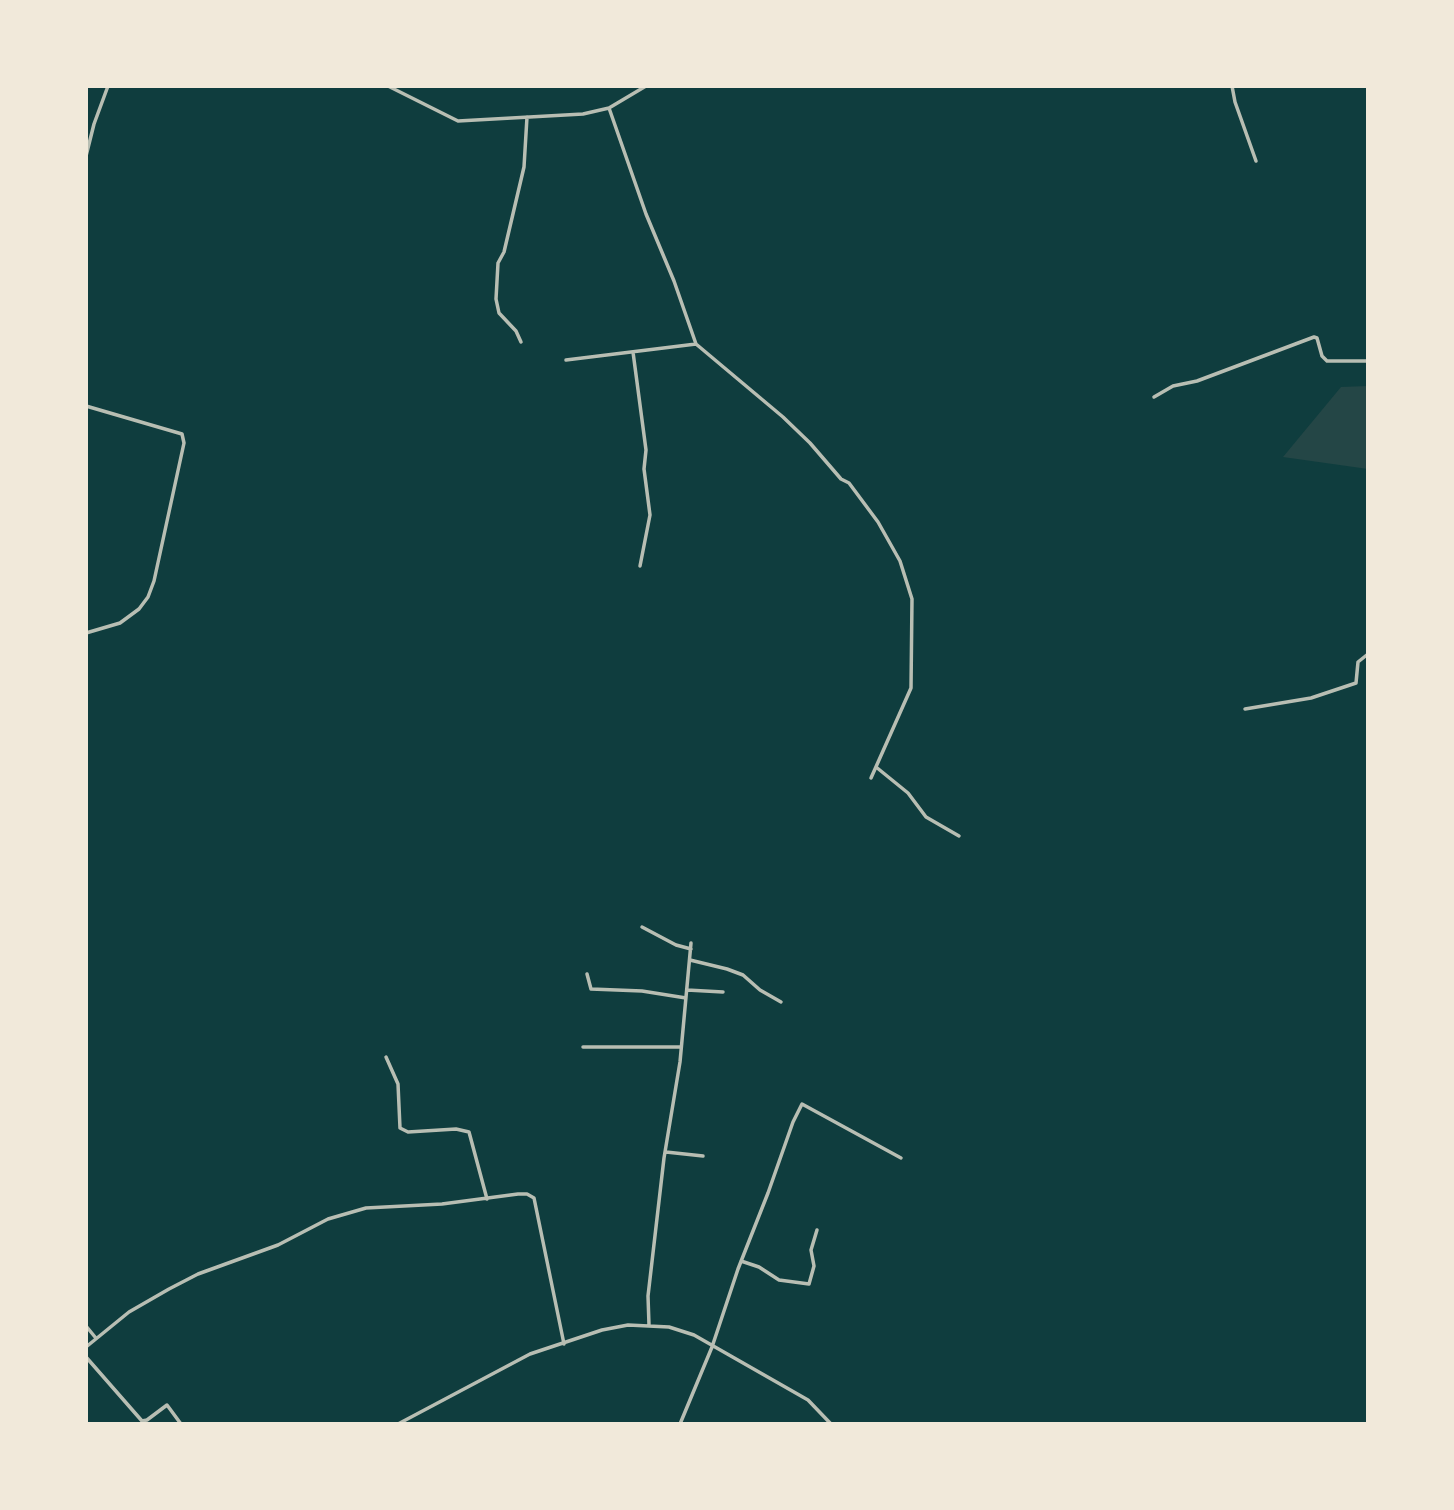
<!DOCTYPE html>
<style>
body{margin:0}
#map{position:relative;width:1454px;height:1510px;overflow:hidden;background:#0f3d3e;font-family:"Archivo Narrow",sans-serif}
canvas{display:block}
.frame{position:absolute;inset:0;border:88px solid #f1e9da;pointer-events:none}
</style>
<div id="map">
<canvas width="1454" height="1510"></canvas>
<div class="frame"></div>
</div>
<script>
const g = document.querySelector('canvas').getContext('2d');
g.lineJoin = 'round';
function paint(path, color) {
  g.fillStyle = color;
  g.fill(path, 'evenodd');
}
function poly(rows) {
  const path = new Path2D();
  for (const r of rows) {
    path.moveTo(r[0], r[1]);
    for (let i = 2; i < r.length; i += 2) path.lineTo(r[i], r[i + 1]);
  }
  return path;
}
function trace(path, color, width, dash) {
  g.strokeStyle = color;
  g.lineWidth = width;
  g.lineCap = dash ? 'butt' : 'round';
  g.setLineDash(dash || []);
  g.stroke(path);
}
const green = poly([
 [1368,386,1368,469,1283,457,1341,387]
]);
const minor = poly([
 [388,86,458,121,583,114,609,108,646,214,674,281,696,344,783,417,810,443,841,479,849,483,878,522,900,561,912,599,911,688,871,778],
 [1232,86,1235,102,1256,161],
 [609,108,646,86],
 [86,156,94,124,108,86],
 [521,342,516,331,499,313,496,299,498,263,504,252,524,167,527,117],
 [633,352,646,450,644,469,650,515,640,566],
 [566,360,696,344],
 [1154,397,1173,386,1197,381,1314,337,1317,338,1322,356,1327,361,1368,361],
 [86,406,182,434,184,443,154,581,148,597,139,609,120,623,86,633],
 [1245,709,1311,698,1356,683,1358,662,1368,654],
 [876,767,908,793,926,817,959,836],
 [642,927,676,945,691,949],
 [690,960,727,969,743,975,760,990,781,1002],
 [587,974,591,989,642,991,686,998],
 [687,990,723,992],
 [583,1047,681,1047],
 [386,1057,398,1084,400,1128,408,1132,456,1129,469,1132,487,1199],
 [666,1152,703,1156],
 [741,1261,759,1267,779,1280,809,1284,814,1266,811,1250,817,1230],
 [649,1325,648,1296,664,1158,680,1062,691,943],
 [86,1326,95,1337],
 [86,1347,129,1312,169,1289,198,1274,278,1245,328,1219,366,1208,442,1204,518,1194,527,1194,534,1198,564,1344],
 [86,1357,142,1421,147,1420,167,1405,181,1424],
 [398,1424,530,1354,602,1330,628,1325,669,1327,694,1335,808,1400,831,1424],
 [680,1424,712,1347,738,1269,768,1193,793,1122,802,1104,901,1158]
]);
paint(green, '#244646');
trace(minor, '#b8beb3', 3.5);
</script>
